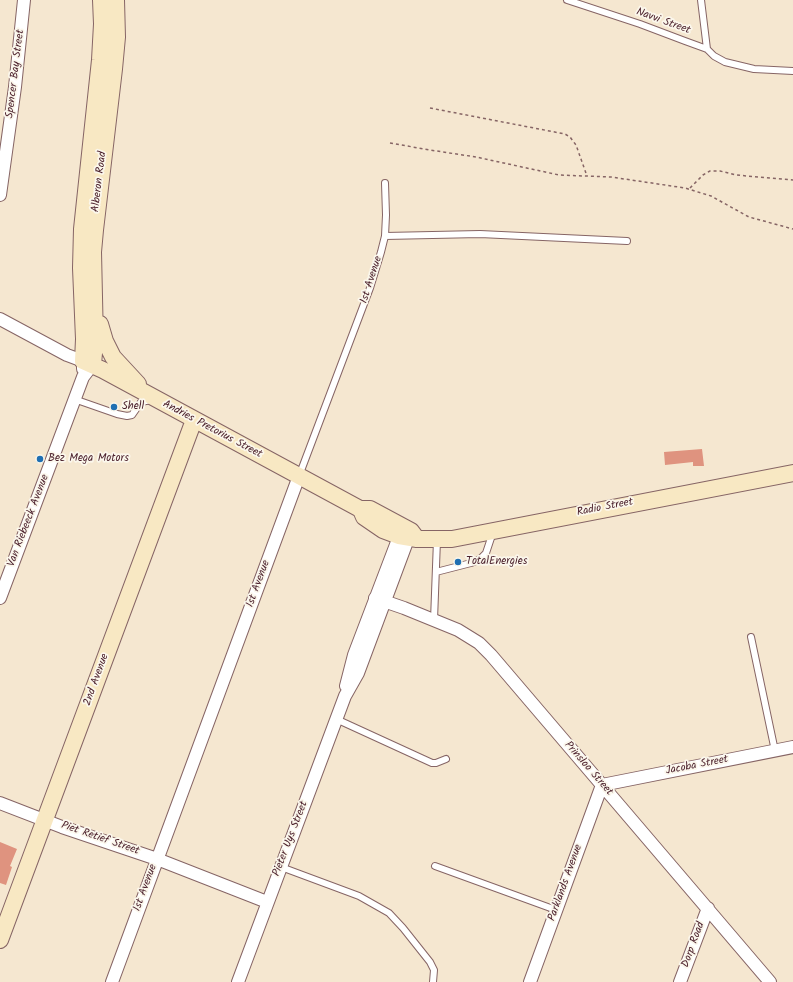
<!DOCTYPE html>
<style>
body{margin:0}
canvas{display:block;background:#f5e7d0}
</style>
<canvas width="793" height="982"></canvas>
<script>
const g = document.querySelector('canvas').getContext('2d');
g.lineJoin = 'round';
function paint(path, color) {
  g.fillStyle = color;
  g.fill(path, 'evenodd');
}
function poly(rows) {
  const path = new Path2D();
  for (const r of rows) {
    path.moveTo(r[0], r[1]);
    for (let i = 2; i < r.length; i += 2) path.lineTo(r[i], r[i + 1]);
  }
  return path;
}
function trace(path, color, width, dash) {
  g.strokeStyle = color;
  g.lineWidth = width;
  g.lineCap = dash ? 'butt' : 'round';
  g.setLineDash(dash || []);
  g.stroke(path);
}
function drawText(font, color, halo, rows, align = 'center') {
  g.font = font + ' Kalam,sans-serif';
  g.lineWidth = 3.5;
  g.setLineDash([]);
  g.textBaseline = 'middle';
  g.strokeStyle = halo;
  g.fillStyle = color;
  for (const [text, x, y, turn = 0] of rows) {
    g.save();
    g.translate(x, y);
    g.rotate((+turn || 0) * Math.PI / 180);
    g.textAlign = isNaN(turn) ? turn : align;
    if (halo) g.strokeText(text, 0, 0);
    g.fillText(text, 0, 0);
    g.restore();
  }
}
const building = poly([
 [702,449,704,466,693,466,693,462,665,465,664,452],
 [0,842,17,849,10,866,12,867,6,885,0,883]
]);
const path = poly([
 [430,108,565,134,570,137,576,145,587,176],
 [390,143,430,150,476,157,559,175,611,177,685,188,711,196,749,217,793,229],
 [690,188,703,175,710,171,720,171,736,175,793,180]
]);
const lane = poly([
 [567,0,640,24,685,41,707,49,714,56,725,62,754,69,793,71],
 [701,0,707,49],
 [385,236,480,234,627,241],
 [74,399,117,414,127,416,132,415,141,402,151,400],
 [299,476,370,288,381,252,385,236,386,215,385,183],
 [436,572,471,563,480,559,486,553,493,532],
 [434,620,437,540],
 [751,637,775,751],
 [336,719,432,763,436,763,446,759],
 [435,866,556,910],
 [281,867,359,896,389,913,403,928,430,962,434,970,433,982]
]);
const street = poly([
 [0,195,15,87,24,0],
 [0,319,67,355,83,361,83,369],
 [0,598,83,377,93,364],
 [375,598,404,608,458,630,479,643,491,655,770,982],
 [346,686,354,655,402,529],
 [0,803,62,827,157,859,267,902],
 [112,982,299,476],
 [238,982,345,696,358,673,411,531],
 [530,982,602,785,793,747],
 [680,982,708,908]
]);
const secondary = poly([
 [101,0,102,24,100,60,82,229,81,268,84,339,83,361,103,370,360,509,370,509,411,531,417,539],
 [100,324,105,341,113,357,138,384],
 [93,364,95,342,93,252,95,230,114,69,117,37,116,0],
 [361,510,364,517,383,530,399,536,417,539,452,539,793,473],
 [0,940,194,420]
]);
const markers = [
 [114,407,4,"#1f6fb2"],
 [40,459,4,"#1f6fb2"],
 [458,562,4,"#1f6fb2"]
];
const streetNames = [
 ["Navvi Street",663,22,20],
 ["Spencer Bay Street",16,74,-83],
 ["Alberon Road",100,182,-83],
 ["1st Avenue",372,280,-72],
 ["Andries Pretorius Street",212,430,28],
 ["Radio Street",605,508,-11],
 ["Van Riebeeck Avenue",29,521,-69],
 ["1st Avenue",259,584,-70],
 ["2nd Avenue",97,680,-70],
 ["Jacoba Street",697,766,-11],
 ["Prinsloo Street",588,769,49],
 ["Piet Retief Street",100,839,19],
 ["Pieter Uys Street",291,839,-69],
 ["Parklands Avenue",566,883,-70],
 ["1st Avenue",146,888,-70],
 ["Dorp Road",694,945,-70]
];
const poiNames = [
 ["Shell",122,407],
 ["Bez Mega Motors",48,459],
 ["TotalEnergies",466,562]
];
paint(building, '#df937f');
trace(lane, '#866565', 8);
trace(street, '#866565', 14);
trace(secondary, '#866565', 18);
trace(path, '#866565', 1.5, [3, 3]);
trace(lane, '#fff', 6);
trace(street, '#fff', 12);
trace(secondary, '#f8e8c3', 16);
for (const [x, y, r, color] of markers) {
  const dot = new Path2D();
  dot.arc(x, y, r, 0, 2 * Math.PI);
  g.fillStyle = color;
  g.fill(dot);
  trace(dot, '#fbf7ec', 1.5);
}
drawText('11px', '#4a1f2b', '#fbf7ec', streetNames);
drawText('11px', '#4a1f2b', '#fbf7ec', poiNames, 'left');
</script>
